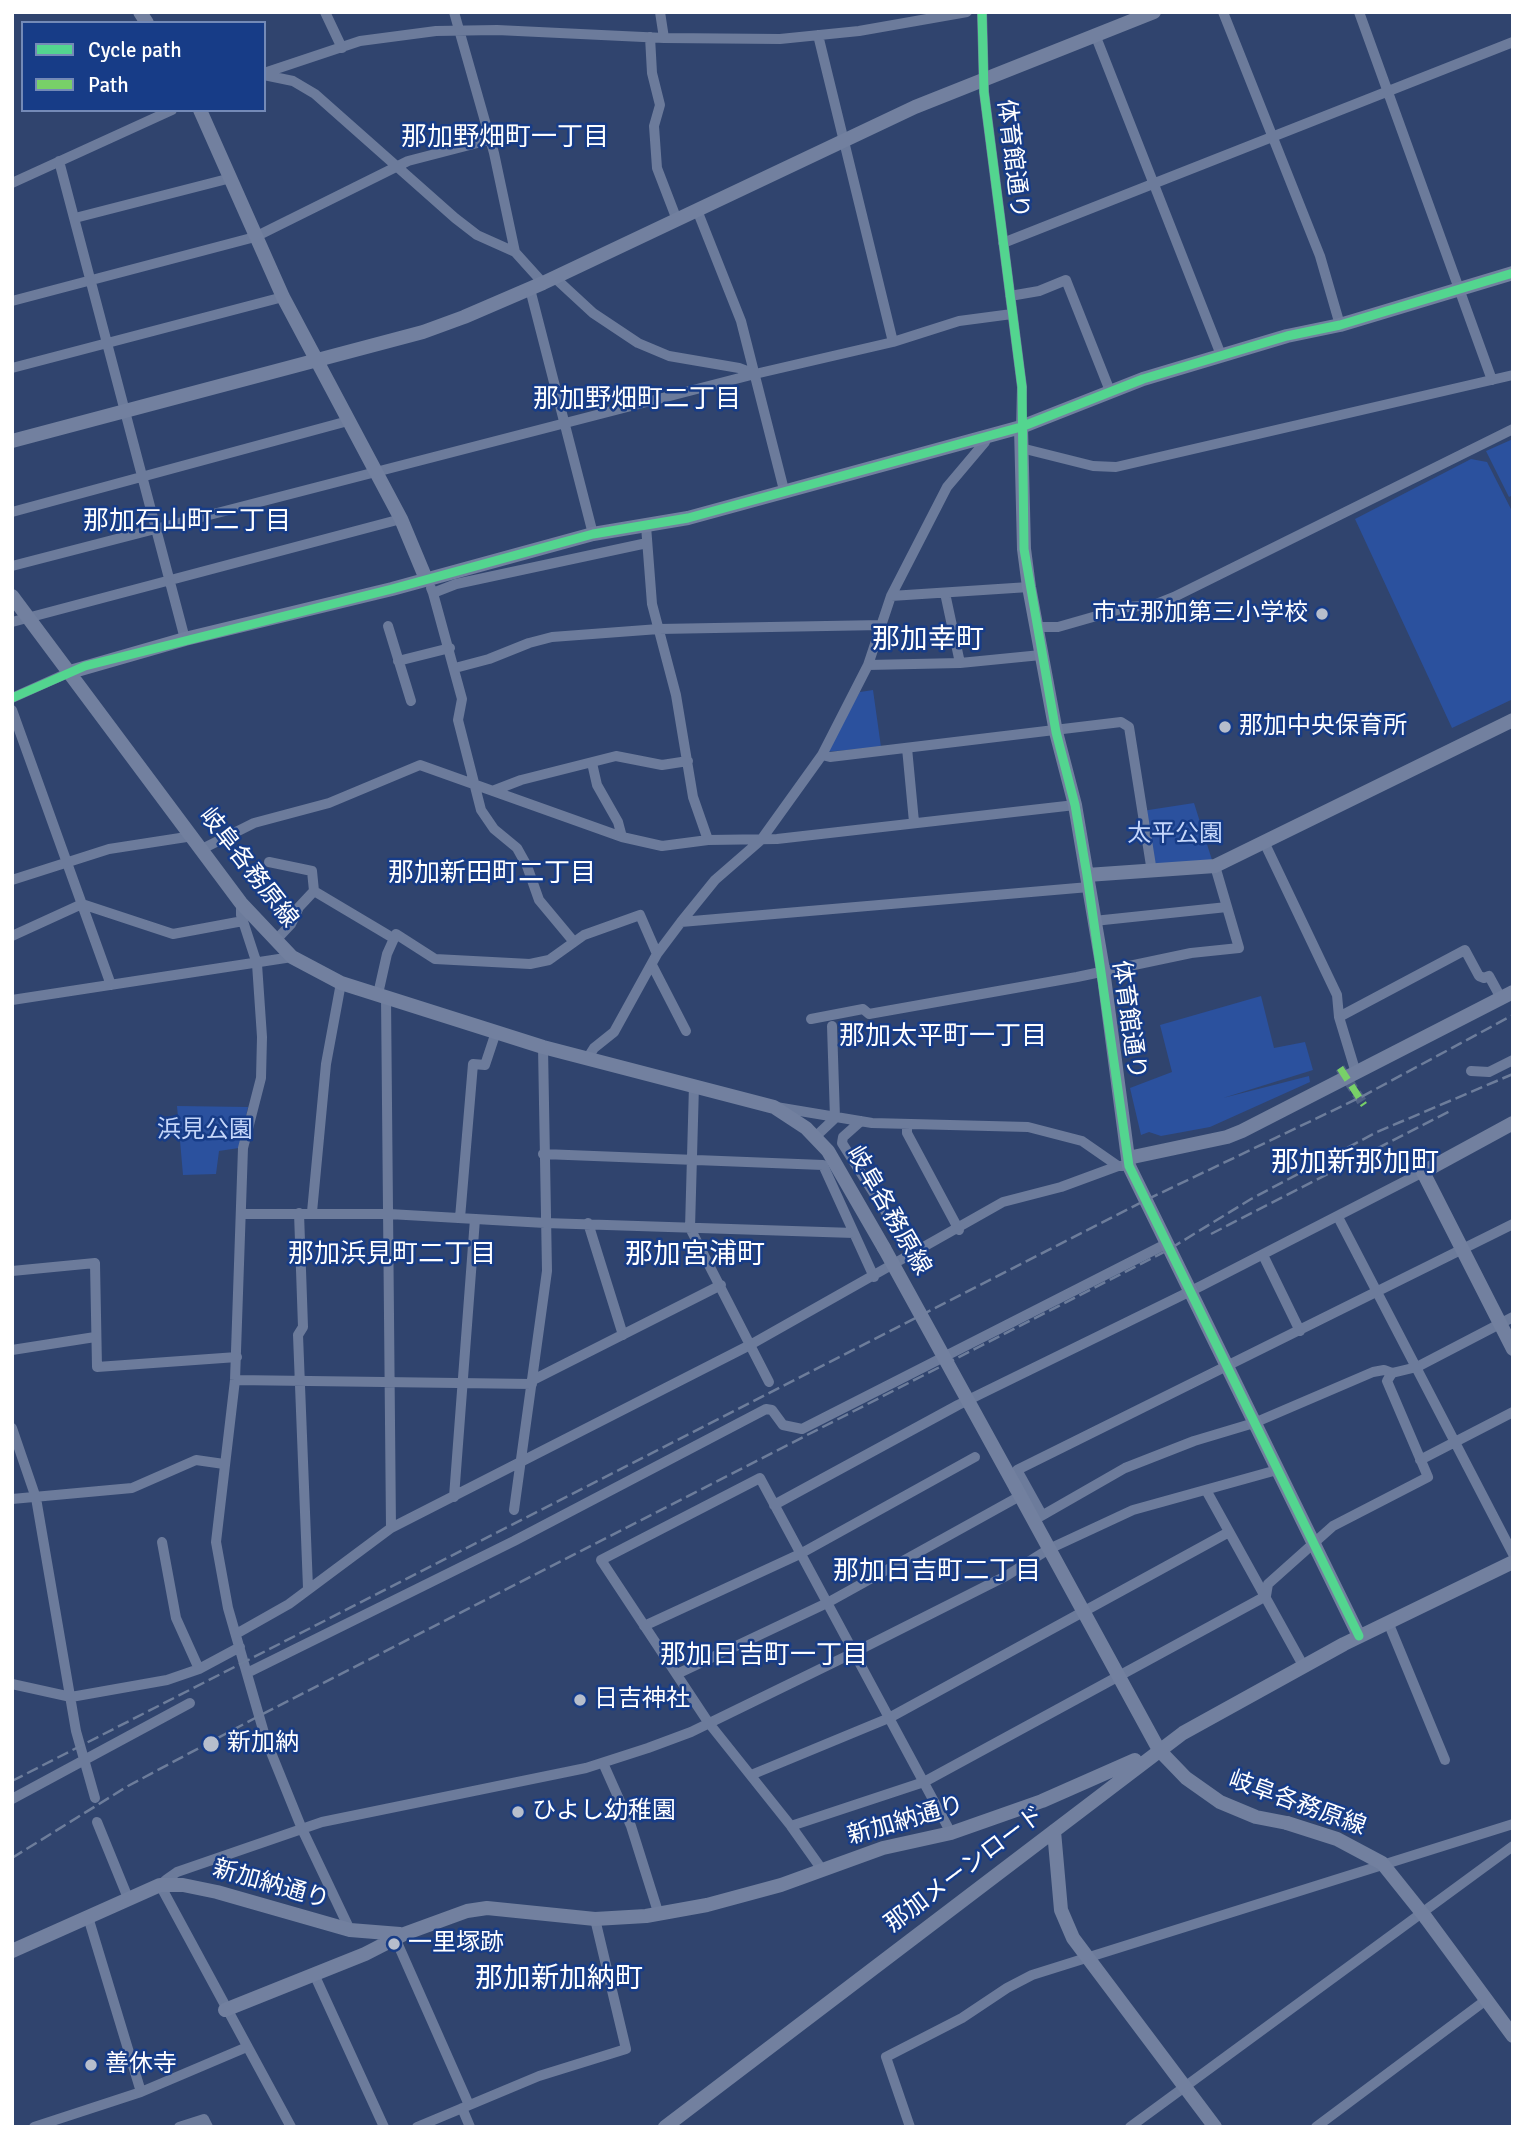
<!DOCTYPE html>
<meta charset="utf-8">
<style>
body{margin:0}
#map{position:relative;width:1525px;height:2139px;overflow:hidden;background:#30446e;font-family:Signika,sans-serif}
canvas{display:block}
.frame{position:absolute;inset:0;border:14px solid #fff;pointer-events:none}
.legend{position:absolute;left:21px;top:21px;width:245px;height:91px;box-sizing:border-box;background:#173c87;border:2px solid #748ab7;margin:0;padding:9px 12px;list-style:none;font-size:21px;color:#fff}
.legend li{display:flex;align-items:center;gap:14px;height:35px}
.legend b{width:35px;border:2px solid #748ab7}
</style>
<div id="map">
<canvas width="1525" height="2139"></canvas>
<div class="frame"></div>
<ul class="legend">
<li><b style="height:9px;background:#53d58f"></b>Cycle path</li>
<li><b style="height:9px;background:#78d068"></b>Path</li>
</ul>
</div>
<script>
const g = document.querySelector('canvas').getContext('2d');
g.lineJoin = 'round';
function paint(path, color) {
  g.fillStyle = color;
  g.fill(path, 'evenodd');
}
function poly(rows) {
  const path = new Path2D();
  for (const r of rows) {
    path.moveTo(r[0], r[1]);
    for (let i = 2; i < r.length; i += 2) path.lineTo(r[i], r[i + 1]);
  }
  return path;
}
function trace(path, color, width, dash) {
  g.strokeStyle = color;
  g.lineWidth = width;
  g.lineCap = dash ? 'butt' : 'round';
  g.setLineDash(dash || []);
  g.stroke(path);
}
function drawText(font, color, halo, rows, align = 'center') {
  g.font = font + ' Signika,"Noto Sans JP",sans-serif';
  g.lineWidth = 5;
  g.setLineDash([]);
  g.textBaseline = 'middle';
  g.strokeStyle = halo;
  g.fillStyle = color;
  for (const [text, x, y, turn = 0] of rows) {
    g.save();
    g.translate(x, y);
    g.rotate((+turn || 0) * Math.PI / 180);
    g.textAlign = isNaN(turn) ? turn : align;
    if (halo) g.strokeText(text, 0, 0);
    g.fillText(text, 0, 0);
    g.restore();
  }
}
const green = poly([
 [1513,439,1513,495,1509,497,1486,451],
 [1471,459,1487,462,1513,513,1513,699,1452,728,1355,519],
 [873,690,881,747,824,752,860,692],
 [1194,803,1212,860,1152,867,1142,811],
 [1261,996,1274,1048,1305,1042,1313,1070,1223,1098,1309,1076,1310,1082,1210,1127,1161,1136,1149,1132,1141,1135,1130,1088,1172,1072,1160,1025],
 [177,1106,248,1107,239,1148,219,1151,216,1174,183,1175]
]);
const streetTunnel = poly([
 [1340,1068,1364,1105]
]);
const street = poly([
 [325,12,342,48],
 [454,12,494,153,515,252],
 [660,12,664,38],
 [982,12,984,92,1022,387,1021,427],
 [1223,12,1320,256,1340,325],
 [1359,12,1492,380],
 [818,35,893,342],
 [650,37,652,73,660,105,654,126,657,168,677,220],
 [1096,37,1221,355],
 [264,73,360,41,436,31,497,30,664,38,780,39,859,31,967,12],
 [264,75,293,81,315,94,455,218,477,235,515,252,543,283],
 [59,161,185,639],
 [12,183,172,110],
 [697,210,741,321,784,490],
 [75,218,231,178],
 [1003,243,1513,42],
 [554,277,593,313,638,343,669,356,739,368,755,374],
 [530,289,593,534],
 [1010,296,1039,291,1066,280,1110,391],
 [12,301,255,237,408,161,489,140],
 [12,368,283,297],
 [1021,448,1093,466,1116,467,1513,375],
 [12,512,348,421],
 [646,526,652,604,676,695,693,797,708,840],
 [12,566,755,374,893,342,959,321,1012,314],
 [431,588,433,593,456,584,647,543],
 [433,593,462,699,458,720,481,810,494,829,517,848,527,866,539,900,574,942],
 [945,593,960,663],
 [891,596,1029,587],
 [12,622,401,519],
 [388,626,411,701],
 [1037,627,1058,627,1128,607,1154,605,1174,597,1513,429],
 [398,661,450,648],
 [868,665,960,663,1041,655],
 [455,668,489,659,529,643,552,637,659,629,882,625],
 [12,698,70,672],
 [12,710,111,985],
 [907,748,914,822],
 [822,755,830,757,1121,722,1129,727,1152,872],
 [592,763,597,785,618,822,622,837],
 [495,790,521,780,616,756,662,765,688,761],
 [1265,844,1337,995,1339,1017,1356,1073],
 [202,849,254,823,329,803,420,765,622,837,662,846,708,840,777,839,1075,805],
 [269,862,312,871,314,891,299,907,291,924,275,941],
 [12,880,109,849,193,836],
 [314,891,393,938],
 [241,903,241,915,257,964,262,1037,261,1078,243,1148,235,1380,216,1542,228,1608,266,1740,302,1829,350,1930],
 [1094,921,1227,907],
 [681,922,1089,887],
 [12,936,82,904,173,934,243,921],
 [652,965,686,1031],
 [378,994,387,954,396,934,435,959,530,964,549,960,584,935,640,915,657,954],
 [386,997,391,1528],
 [12,1000,292,957],
 [1339,1017,1465,950,1479,976,1484,978,1489,976,1501,998],
 [811,1019,863,1009,869,1014,1077,977,1191,953,1239,948,1215,866],
 [587,1059,594,1048,614,1032,657,954,681,922,715,880,761,840,822,755,868,665,891,596,947,487,985,442,985,436],
 [1471,1071,1489,1072,1513,1060],
 [694,1085,690,1228,769,1382],
 [776,1107,872,1123,1028,1127,1082,1141,1118,1166,1123,1166],
 [861,1121,843,1137,842,1143,913,1255],
 [907,1124,907,1133,959,1230],
 [815,1137,835,1118,832,1026],
 [543,1154,823,1165,874,1277],
 [312,1212,326,1064,341,983],
 [299,1213,303,1327,298,1335,308,1588],
 [241,1214,389,1214,545,1223,854,1233],
 [1338,1217,1513,1554],
 [460,1218,473,1064,485,1065,496,1032],
 [588,1223,623,1335],
 [1263,1255,1300,1331],
 [12,1271,95,1263,97,1367,237,1357],
 [12,1350,95,1337],
 [235,1380,532,1384],
 [533,1380,721,1285],
 [12,1428,36,1498,76,1731,95,1798],
 [1420,1460,1513,1412],
 [1206,1490,1304,1667],
 [454,1497,475,1219],
 [12,1499,132,1488,196,1460,224,1464],
 [774,1505,958,1405,1201,1286,1423,1172],
 [514,1510,547,1271,543,1047],
 [1042,1515,1017,1470,1513,1224],
 [1036,1519,1125,1468,1194,1441,1254,1423,1373,1372,1384,1370,1392,1373,1417,1367,1513,1317],
 [162,1542,176,1618,199,1669],
 [1388,1622,1445,1760],
 [644,1626,800,1554,975,1457],
 [236,1634,289,1604,391,1528,750,1345,1003,1202,1061,1187,1118,1166],
 [247,1673,514,1541,766,1409,772,1410,783,1425,802,1429,1166,1244],
 [677,1674,827,1603,1020,1496],
 [12,1684,71,1697,167,1680,199,1669,240,1647],
 [603,1763,631,1826,659,1915],
 [751,1775,889,1718,1229,1532],
 [12,1799,190,1703],
 [97,1822,128,1898],
 [791,1826,924,1782,1266,1596,1268,1584,1333,1526,1428,1477,1387,1381,1392,1373],
 [823,1871,791,1826,708,1722,601,1560,760,1478,951,1833],
 [88,1917,141,2092],
 [396,1940,469,2105],
 [314,1974,384,2127],
 [462,2108,470,2127],
 [34,2127,141,2092,247,2047],
 [179,2127,204,2119,208,2127],
 [291,2127,160,1885,167,1879,177,1872,322,1822,586,1768,648,1748,691,1732,853,1653,1006,1576,1049,1549,1133,1510,1277,1470],
 [417,2127,539,2076,626,2049,595,1919],
 [910,2127,886,2057,962,2018,1007,1988,1032,1975,1513,1824],
 [1130,2127,1513,1846],
 [1316,2127,1486,2000]
]);
const secondary = poly([
 [140,12,147,23],
 [200,110,283,297,401,519,426,579],
 [1021,427,1024,549,1029,587,1056,732,1075,805,1103,970,1129,1166,1359,1636],
 [12,441,423,332,464,317,543,283,915,107,1154,12],
 [12,596,241,903,292,957,341,983,543,1047,774,1107,806,1128,828,1151,884,1248],
 [70,672,185,639,392,589,593,534,688,518,1021,427,1143,379,1287,336,1340,325,1513,273],
 [1087,875,1215,866,1513,720],
 [1513,1123,1423,1172,1513,1349],
 [1128,1158,1227,1137,1242,1131,1513,992],
 [1016,1488,1159,1750,1186,1778,1220,1802,1256,1817,1287,1823],
 [1054,1831,1061,1910,1073,1938,1215,2127],
 [1426,1918,1513,2036],
 [12,1951,160,1885,183,1885,217,1892,350,1930,400,1934],
 [225,2010,365,1954,404,1934,467,1911,487,1908,595,1919,646,1916,707,1905,781,1885,883,1848,951,1833,1042,1801,1135,1760],
 [665,2127,1183,1733,1344,1644,1513,1562]
]);
const rail = poly([
 [1211,1234,1450,1111],
 [12,1781,1144,1201,1361,1097,1513,1015],
 [12,1858,128,1786,259,1716,1168,1250,1251,1199,1377,1132,1513,1074]
]);
const secondaryBridge = poly([
 [884,1248,1016,1488],
 [1287,1823,1337,1839,1382,1863,1426,1918]
]);
const quiet = poly([
 [1340,1068,1364,1105]
]);
const cycleway = poly([
 [982,12,984,92,1022,387,1024,549,1056,732,1075,805,1087,875,1129,1166,1359,1636],
 [12,698,85,666,392,589,593,534,688,518,1021,427,1143,379,1287,336,1340,325,1513,273]
]);
const markers = [
 [1322,614,7,"#b7becc"],
 [1225,727,7,"#b7becc"],
 [580,1700,7,"#b7becc"],
 [211,1744,9,"#b7becc"],
 [518,1812,7,"#b7becc"],
 [394,1944,7,"#b7becc"],
 [91,2065,7,"#b7becc"]
];
const streetNames = [
 ["体育館通り",1012,159,83],
 ["岐阜各務原線",248,868,52],
 ["体育館通り",1128,1020,82],
 ["岐阜各務原線",888,1211,60],
 ["岐阜各務原線",1297,1804,20],
 ["新加納通り",906,1821,-16],
 ["那加メーンロード",965,1870,-37],
 ["新加納通り",271,1885,16]
];
const poiNames = [
 ["市立那加第三小学校",1308,614,"right"],
 ["那加中央保育所",1239,727],
 ["日吉神社",594,1700],
 ["新加納",227,1744],
 ["ひよし幼稚園",532,1812],
 ["一里塚跡",408,1944],
 ["善休寺",105,2065]
];
const parkNames = [
 ["太平公園",1175,835],
 ["浜見公園",205,1131]
];
const neighbourhoodNames = [
 ["那加野畑町一丁目",505,138],
 ["那加野畑町二丁目",637,400],
 ["那加石山町二丁目",187,522],
 ["那加新田町二丁目",492,874],
 ["那加太平町一丁目",943,1037],
 ["那加浜見町二丁目",392,1255],
 ["那加日吉町二丁目",937,1572],
 ["那加日吉町一丁目",764,1656]
];
const quarterNames = [
 ["那加幸町",928,641],
 ["那加新那加町",1355,1164],
 ["那加宮浦町",695,1256],
 ["那加新加納町",559,1980]
];
paint(green, '#2b519e');
trace(streetTunnel, '#4f6084', 10, [10, 5]);
trace(street, '#6c7b9b', 10);
trace(secondary, '#72809f', 14);
trace(rail, '#6d7d9b', 2.5, [12, 5]);
trace(secondaryBridge, '#72809f', 14);
trace(quiet, '#78d068', 7, [14, 7]);
trace(cycleway, '#53d58f', 9);
for (const [x, y, r, color] of markers) {
  const dot = new Path2D();
  dot.arc(x, y, r, 0, 2 * Math.PI);
  g.fillStyle = color;
  g.fill(dot);
  trace(dot, '#173c87', 2.5);
}
drawText('24px', '#fff', '#173c87', streetNames);
drawText('24px', '#fff', '#173c87', poiNames, 'left');
drawText('24px', '#c4d6fa', '#173c87', parkNames);
drawText('26px', '#fff', '#173c87', neighbourhoodNames);
drawText('28px', '#fff', '#173c87', quarterNames);
</script>
